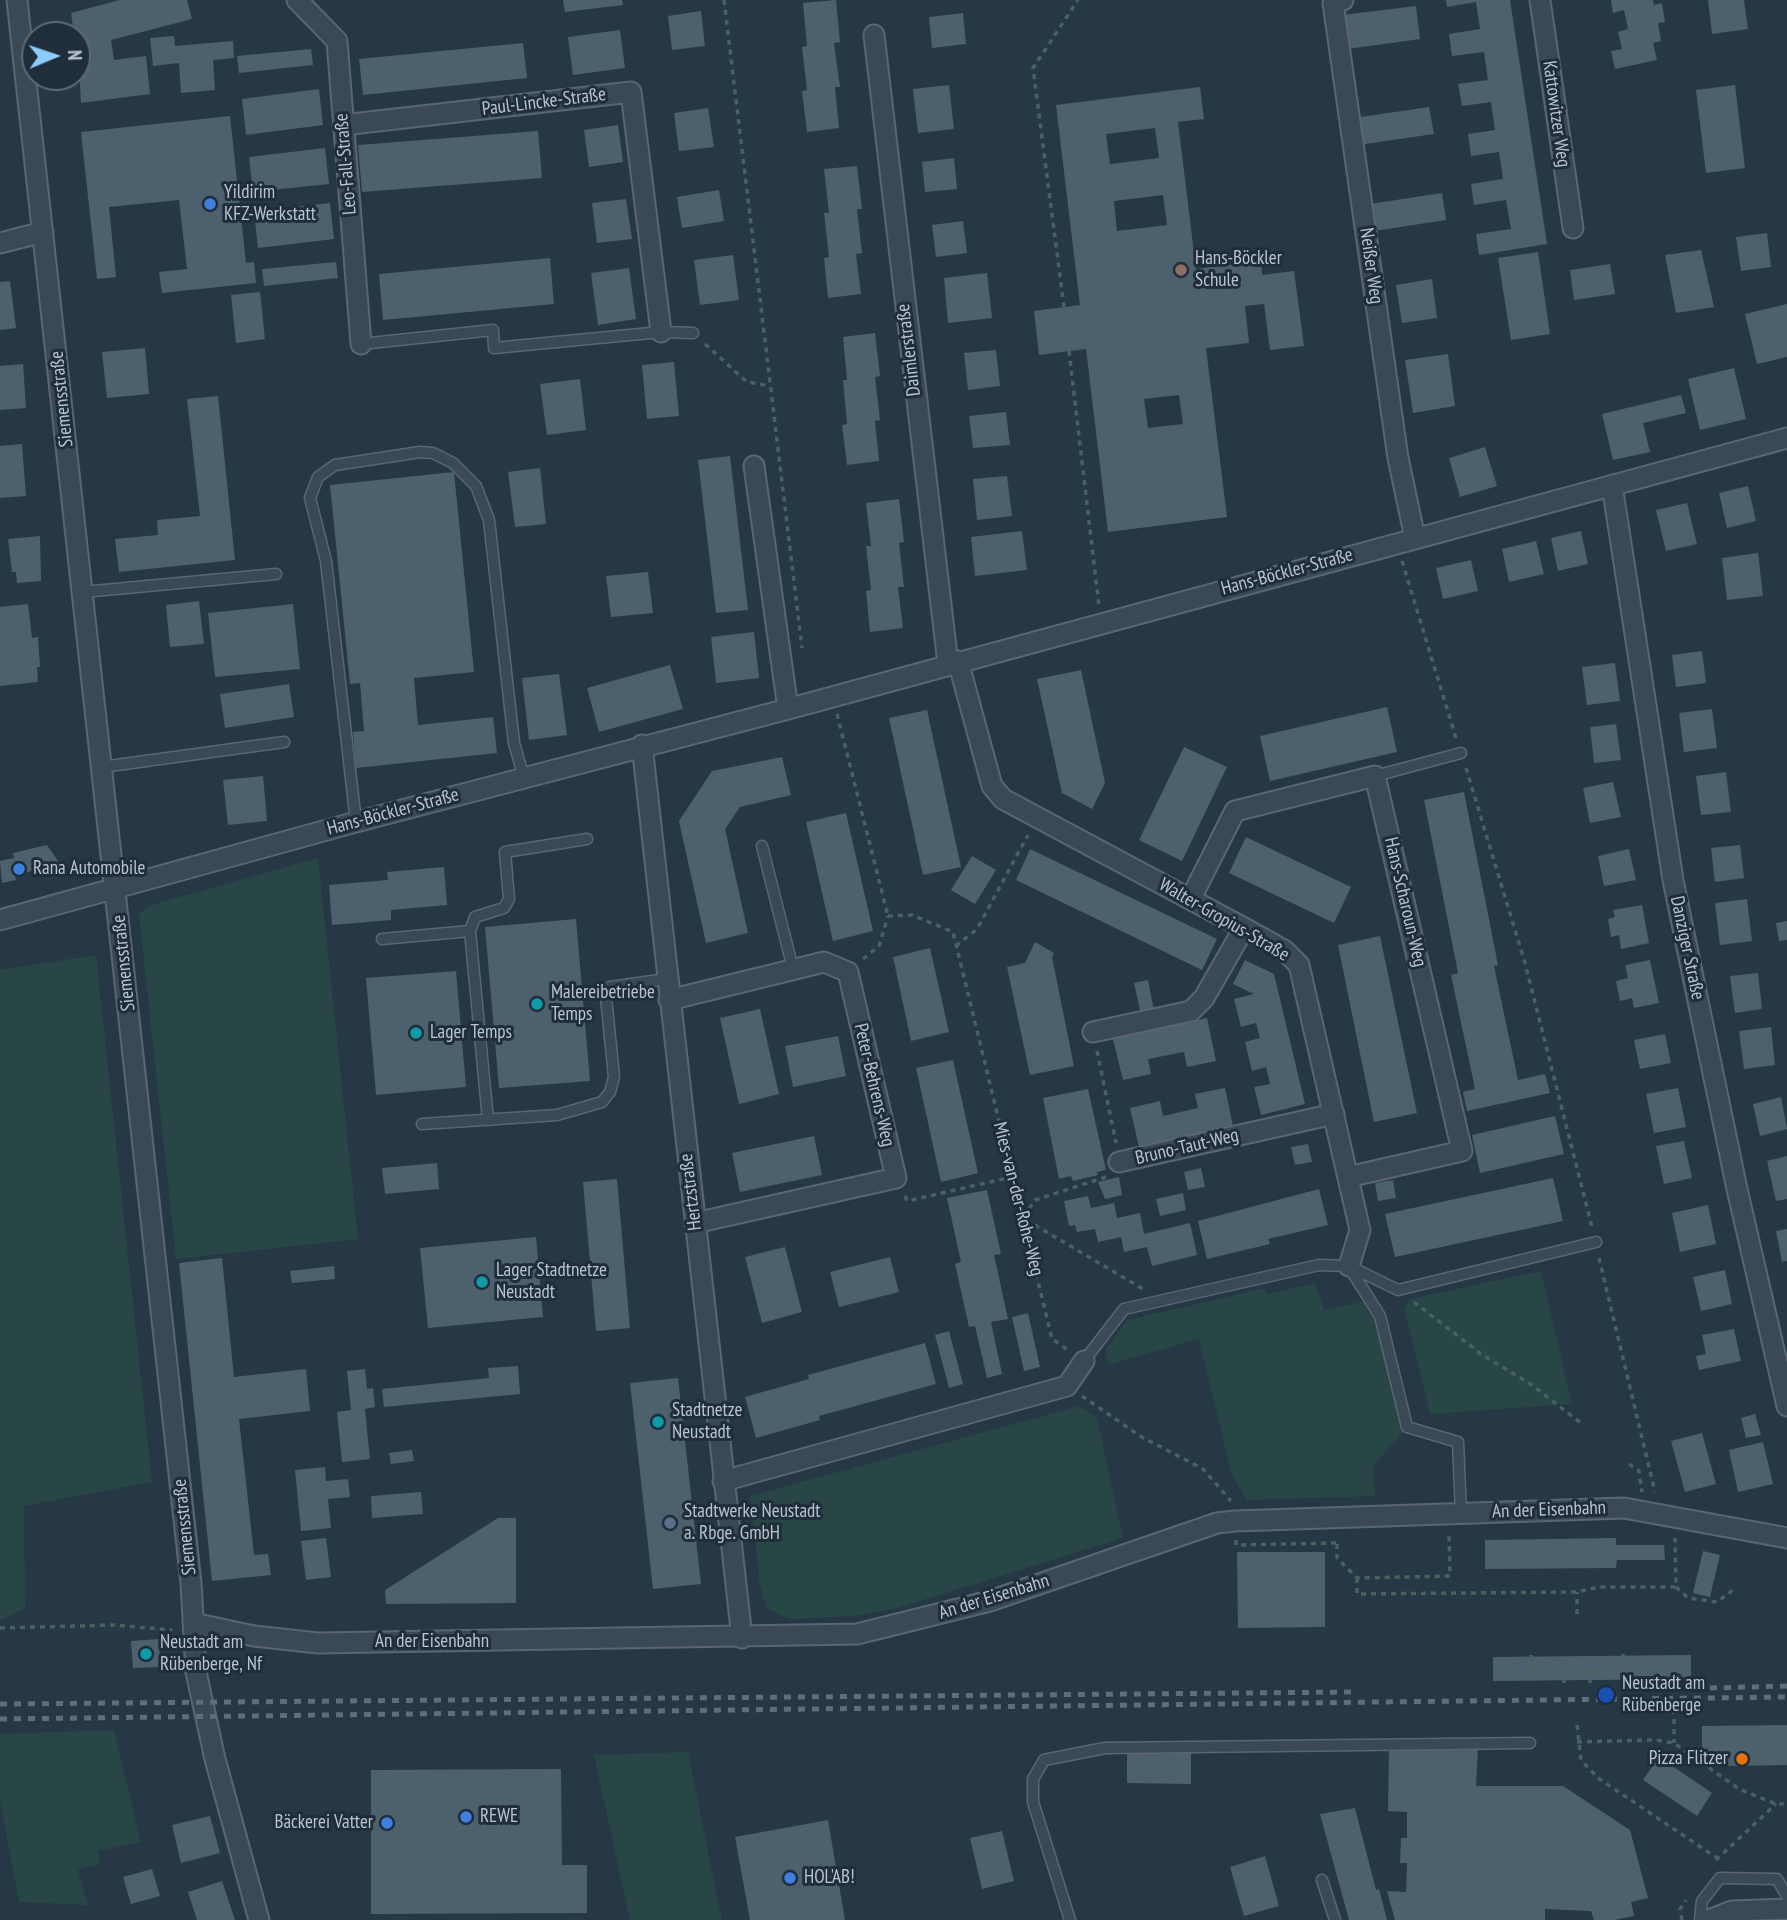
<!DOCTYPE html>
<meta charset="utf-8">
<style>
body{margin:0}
#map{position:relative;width:1787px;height:1920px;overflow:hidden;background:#263845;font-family:"PT Sans Narrow",sans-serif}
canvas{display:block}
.north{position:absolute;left:21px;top:21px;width:70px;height:70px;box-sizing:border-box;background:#1f2e3a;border:2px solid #5d6a75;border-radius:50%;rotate:88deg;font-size:19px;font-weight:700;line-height:28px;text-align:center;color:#b9c4ce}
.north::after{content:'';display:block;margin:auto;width:24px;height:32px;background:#8fcafd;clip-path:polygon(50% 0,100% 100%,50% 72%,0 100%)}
</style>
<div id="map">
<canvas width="1787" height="1920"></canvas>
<div class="north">N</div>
</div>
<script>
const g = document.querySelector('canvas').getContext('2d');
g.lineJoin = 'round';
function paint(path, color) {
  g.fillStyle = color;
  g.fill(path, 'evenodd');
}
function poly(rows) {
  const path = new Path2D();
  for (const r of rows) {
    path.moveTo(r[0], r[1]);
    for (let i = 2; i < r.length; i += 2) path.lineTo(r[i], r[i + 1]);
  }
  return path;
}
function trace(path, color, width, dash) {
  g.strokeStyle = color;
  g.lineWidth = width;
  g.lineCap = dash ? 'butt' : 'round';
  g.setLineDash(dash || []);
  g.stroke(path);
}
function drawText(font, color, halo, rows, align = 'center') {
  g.font = font + ' "PT Sans Narrow",sans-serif';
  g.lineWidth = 6;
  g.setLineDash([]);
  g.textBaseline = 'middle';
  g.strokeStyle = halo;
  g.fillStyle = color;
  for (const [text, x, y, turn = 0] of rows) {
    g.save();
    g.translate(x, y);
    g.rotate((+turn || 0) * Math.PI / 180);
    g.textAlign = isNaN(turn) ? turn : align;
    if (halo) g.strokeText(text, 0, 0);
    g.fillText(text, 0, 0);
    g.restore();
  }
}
const green = poly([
 [318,858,358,1239,176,1259,139,914,151,905],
 [96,955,152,1482,24,1506,25,1608,0,1621,0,970],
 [1541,1271,1572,1404,1430,1414,1404,1309,1410,1299],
 [1315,1283,1324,1310,1367,1301,1376,1318,1403,1432,1373,1466,1375,1496,1247,1500,1232,1476,1199,1339,1108,1365,1106,1349,1127,1320,1265,1288,1267,1294],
 [1079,1406,1097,1418,1123,1538,894,1609,854,1616,788,1619,767,1608,760,1586,750,1496],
 [114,1730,141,1842,98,1851,100,1864,78,1870,88,1905,19,1902,0,1801,0,1734],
 [688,1752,722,1920,630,1920,594,1755]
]);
const building = poly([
 [120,0,187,0,192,19,111,40,114,60,146,56,150,94,81,103,77,35,74,35,71,13],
 [563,0,622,0,623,5,565,12],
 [836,0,840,42,834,43,840,87,835,87,839,128,807,132,802,91,807,90,802,47,807,46,803,3],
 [1446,0,1510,0,1547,244,1479,255,1476,234,1511,229,1506,200,1474,205,1471,184,1503,179,1499,152,1471,156,1468,134,1495,130,1491,102,1462,106,1458,84,1488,80,1484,52,1452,56,1449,34,1480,29,1476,2,1447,7],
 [1611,0,1653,0,1654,5,1662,3,1665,22,1658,23,1661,41,1653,43,1657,60,1615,69,1611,51,1622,49,1618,32,1628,29,1624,10,1613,13],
 [1708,0,1744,0,1748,29,1712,34],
 [1416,6,1420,39,1347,49,1342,15],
 [701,11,705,46,672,50,668,16],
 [963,13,966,44,932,48,929,17],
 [620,30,625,68,573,75,568,37],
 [174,36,175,46,233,41,234,58,213,60,215,90,181,93,179,63,153,66,150,38],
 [523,43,527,78,363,95,359,59],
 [311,49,313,65,239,73,237,56],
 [949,85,954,129,918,133,913,89],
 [1735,85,1745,168,1706,173,1696,90],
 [1200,87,1204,119,1178,122,1196,269,1261,261,1262,275,1294,271,1304,346,1270,350,1264,304,1245,306,1249,343,1206,348,1227,517,1108,532,1086,349,1039,355,1034,311,1080,305,1056,105],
 [1155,128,1159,158,1110,164,1106,134],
 [1163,195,1167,225,1117,231,1114,201],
 [1179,395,1183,424,1148,428,1144,399],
 [319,89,323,125,246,135,242,99],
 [1429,107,1434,134,1358,145,1354,118],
 [708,108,714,147,679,151,674,113],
 [230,116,246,263,254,262,256,283,162,293,159,272,187,269,179,200,109,207,116,277,97,279,81,132],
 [618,125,623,162,589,167,584,130],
 [538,131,542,178,362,192,358,145],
 [325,148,329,184,253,192,249,157],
 [954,158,957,189,925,192,922,162],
 [857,166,862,209,857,209,862,253,856,254,861,294,828,298,824,258,829,257,824,213,829,213,824,169],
 [719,190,724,221,682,228,677,197],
 [1442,193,1446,220,1374,231,1370,204],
 [626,199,632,239,597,243,592,203],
 [330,203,334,239,258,248,254,212],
 [963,221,967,253,936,257,932,225],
 [1767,233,1771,267,1741,271,1736,237],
 [1701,250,1714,307,1676,313,1665,255],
 [1538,252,1550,334,1511,340,1498,258],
 [733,255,739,300,700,305,694,260],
 [550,258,554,304,383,320,379,274],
 [336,262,338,278,264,286,262,269],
 [1610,264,1615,294,1574,300,1570,270],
 [629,268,636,319,598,325,591,273],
 [987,273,992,318,948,323,944,278],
 [1432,279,1437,318,1402,323,1396,285],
 [10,281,16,328,0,330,0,282],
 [260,292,265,339,236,343,231,295],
 [1787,304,1787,357,1757,364,1745,314],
 [875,333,880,376,875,377,880,420,875,421,879,461,847,465,842,425,847,424,843,380,847,380,843,337],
 [145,348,149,394,107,398,102,352],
 [996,350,1000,386,968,390,964,353],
 [1448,354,1455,406,1413,413,1405,360],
 [674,362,679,416,647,419,642,365],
 [23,364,26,408,0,410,0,366],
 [1734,368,1746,419,1700,430,1688,379],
 [580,379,586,430,547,435,540,384],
 [1681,395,1686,413,1643,423,1650,452,1613,460,1602,414],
 [218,396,235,560,119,572,115,539,158,535,157,520,200,516,187,399],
 [1006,412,1010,445,973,448,969,416],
 [22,444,26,496,0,498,0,446],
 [1485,447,1497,486,1460,497,1449,458],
 [730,456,748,610,716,613,698,460],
 [540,468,546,524,515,527,508,472],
 [454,472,474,672,414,678,418,725,493,717,497,753,356,768,353,732,364,731,360,683,350,684,330,485],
 [1007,476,1012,516,977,520,973,479],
 [1748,486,1756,521,1727,528,1719,493],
 [899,499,904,542,899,543,904,587,898,587,903,628,870,632,866,591,871,590,866,546,871,546,866,503],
 [1687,503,1697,544,1666,551,1656,510],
 [1022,531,1027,570,975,576,971,537],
 [1581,531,1588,564,1558,571,1551,538],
 [40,536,41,581,17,583,16,572,12,572,8,539],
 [1536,541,1544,574,1509,582,1502,549],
 [1758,553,1763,596,1727,600,1722,558],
 [1471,560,1478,591,1443,599,1436,568],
 [648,572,653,613,611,617,606,576],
 [199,601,204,644,170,647,166,605],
 [28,604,32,638,38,637,40,667,37,667,38,682,0,686,0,607],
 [293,604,300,669,215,677,208,613],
 [754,632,759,678,716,683,711,637],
 [1702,651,1706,683,1676,687,1672,655],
 [1615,663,1620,701,1587,705,1582,667],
 [670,665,683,709,599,732,587,688],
 [1081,670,1105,783,1092,809,1062,793,1037,679],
 [559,674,567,735,529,740,522,678],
 [289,684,294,717,225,728,220,694],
 [1387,707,1397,752,1270,781,1260,736],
 [1712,709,1717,748,1684,752,1679,713],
 [927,710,961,867,923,875,889,718],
 [1616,724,1621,760,1594,763,1590,727],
 [1184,747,1227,767,1182,861,1139,840],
 [782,757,791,795,740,807,725,829,748,933,706,943,679,821,712,771],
 [1726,772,1731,812,1701,815,1696,776],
 [263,776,267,821,228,825,223,780],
 [1613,782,1621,817,1590,823,1583,788],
 [1464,792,1498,965,1494,966,1518,1080,1545,1074,1550,1093,1467,1111,1463,1092,1475,1089,1451,975,1458,973,1424,800],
 [846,813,873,931,833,941,806,822],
 [1246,837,1351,887,1334,923,1229,873],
 [47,845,60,864,15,875,16,880,2,883,0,861,14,858,13,853],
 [1740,845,1744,878,1715,882,1711,848],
 [1030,849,1217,939,1202,970,1016,880],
 [1629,849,1636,880,1604,886,1598,856],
 [972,856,996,870,975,904,951,890],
 [444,867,447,905,391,910,391,920,332,925,329,885,388,880,387,872],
 [1747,899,1752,941,1720,945,1715,903],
 [1642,905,1649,943,1621,949,1619,935,1611,937,1608,919,1615,917,1613,910],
 [576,919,590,1081,499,1088,485,927],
 [1787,921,1787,940,1779,941,1776,923],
 [1380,936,1417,1113,1374,1122,1338,945],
 [1035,942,1054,953,1052,957,1074,1066,1030,1075,1007,967,1025,963],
 [930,948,949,1032,911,1041,893,957],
 [1245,960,1274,974,1305,1104,1261,1115,1254,1087,1270,1084,1266,1067,1252,1071,1245,1042,1260,1038,1256,1023,1241,1027,1234,999,1254,994,1233,984],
 [1650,960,1659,1003,1634,1008,1632,998,1620,1001,1616,981,1628,978,1625,965],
 [456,971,466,1087,376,1095,366,978],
 [1758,973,1762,1009,1735,1013,1730,976],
 [1148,980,1154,1011,1141,1014,1134,983],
 [760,1009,779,1094,739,1104,720,1018],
 [1207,1018,1216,1061,1187,1067,1184,1052,1148,1059,1151,1074,1123,1080,1113,1039],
 [1771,1027,1775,1065,1744,1069,1739,1031],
 [1665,1034,1671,1063,1640,1069,1634,1040],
 [838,1036,846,1076,793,1087,785,1046],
 [953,1060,978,1173,941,1182,916,1068],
 [1225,1088,1233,1126,1139,1147,1130,1108,1160,1101,1163,1116,1198,1108,1195,1094],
 [1678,1088,1686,1127,1654,1133,1646,1094],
 [1088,1089,1106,1170,1097,1172,1098,1175,1073,1181,1071,1176,1059,1179,1043,1098],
 [1781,1097,1787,1129,1760,1136,1753,1104],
 [1555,1116,1564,1154,1480,1173,1472,1135],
 [814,1136,822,1175,740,1192,732,1153],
 [1684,1141,1692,1178,1664,1184,1656,1146],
 [1308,1144,1312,1162,1295,1165,1291,1147],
 [1787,1156,1787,1199,1776,1201,1767,1161],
 [437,1163,439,1189,385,1194,382,1168],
 [1201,1168,1205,1187,1188,1190,1184,1172],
 [1119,1177,1122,1195,1105,1199,1098,1182],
 [1553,1178,1563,1221,1395,1257,1385,1214],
 [617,1179,630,1328,596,1331,583,1182],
 [1393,1180,1396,1198,1378,1201,1375,1183],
 [1319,1189,1328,1225,1268,1239,1270,1244,1207,1259,1198,1221],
 [987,1190,1001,1254,994,1255,1008,1319,991,1322,1002,1374,987,1378,975,1326,969,1327,955,1264,961,1262,947,1198],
 [1183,1193,1186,1210,1160,1216,1156,1199],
 [1088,1196,1091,1208,1114,1203,1117,1218,1140,1213,1144,1234,1190,1223,1197,1255,1152,1266,1147,1247,1124,1252,1121,1237,1098,1242,1095,1229,1077,1232,1075,1225,1069,1226,1064,1201],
 [1708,1205,1716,1244,1680,1252,1672,1213],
 [1787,1229,1787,1261,1782,1262,1776,1231],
 [536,1237,543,1317,428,1328,420,1248],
 [785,1247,802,1312,762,1323,745,1257],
 [890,1257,899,1292,839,1307,830,1272],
 [222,1258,234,1377,306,1369,310,1411,239,1419,254,1555,268,1554,271,1575,212,1581,179,1263],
 [334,1266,335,1279,292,1283,290,1271],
 [1725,1270,1732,1304,1701,1311,1693,1277],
 [1028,1313,1040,1367,1024,1371,1012,1317],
 [1734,1329,1741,1361,1699,1370,1696,1356,1706,1354,1702,1335],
 [949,1331,963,1384,949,1388,935,1335],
 [925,1343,936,1384,819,1416,820,1420,756,1438,745,1397,809,1379,808,1375],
 [518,1366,520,1394,384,1407,382,1389,489,1378,488,1368],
 [365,1369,367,1389,373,1388,375,1407,365,1409,370,1459,342,1462,337,1412,351,1410,347,1371],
 [678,1378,701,1584,653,1589,630,1383],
 [1755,1414,1761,1435,1746,1438,1741,1418],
 [1702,1433,1716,1484,1685,1492,1671,1441],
 [1763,1442,1773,1484,1738,1492,1729,1450],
 [412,1450,414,1461,391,1464,389,1453],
 [325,1467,326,1481,348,1479,350,1497,328,1499,331,1528,301,1531,295,1470],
 [421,1492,423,1514,372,1518,371,1496],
 [498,1518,516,1518,516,1603,386,1604,385,1590],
 [326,1538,331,1577,306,1580,301,1541],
 [1616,1538,1616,1545,1664,1545,1665,1560,1617,1560,1616,1568,1485,1569,1485,1540],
 [1703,1551,1720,1555,1710,1597,1693,1593],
 [1237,1552,1325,1552,1325,1627,1238,1628],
 [159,1639,160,1667,133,1668,131,1641],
 [1691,1655,1691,1679,1493,1681,1493,1657],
 [1787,1725,1787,1765,1726,1766,1725,1752,1702,1752,1702,1726],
 [1389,1749,1478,1749,1476,1786,1563,1786,1630,1830,1648,1898,1631,1902,1634,1916,1614,1920,1594,1920,1591,1911,1545,1909,1545,1920,1395,1920,1387,1891,1406,1892,1407,1863,1400,1863,1401,1838,1407,1838,1407,1812,1388,1811],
 [1127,1753,1191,1753,1191,1784,1127,1783],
 [1659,1757,1712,1793,1697,1816,1643,1780],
 [561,1769,562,1865,587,1865,587,1913,371,1914,371,1770],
 [1355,1808,1376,1890,1379,1889,1387,1920,1349,1920,1320,1814],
 [210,1816,220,1853,181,1863,172,1825],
 [828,1820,845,1920,750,1920,735,1837],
 [1002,1831,1014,1881,982,1889,970,1838],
 [1265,1856,1279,1906,1244,1916,1230,1867],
 [152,1869,160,1896,131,1904,123,1877],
 [222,1881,235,1920,197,1920,188,1892]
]);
const path = poly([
 [724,0,802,648],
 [1064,307,1033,68,1078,0],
 [705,344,747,382,770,386],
 [1069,351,1099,606],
 [1402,561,1456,738],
 [837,714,888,916],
 [1466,768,1525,963,1592,1227],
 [888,916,912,915,953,932,1052,1339,1068,1350],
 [956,946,977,929,1028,835],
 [863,959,879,946,888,916],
 [1097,1051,1116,1143],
 [1106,1177,1035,1200,1023,1218,1143,1289],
 [905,1196,907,1201,1012,1177],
 [1599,1258,1655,1492],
 [1414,1302,1481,1354,1532,1385,1582,1424],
 [1082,1396,1140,1436,1203,1469,1231,1501],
 [1629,1464,1639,1471,1642,1492],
 [1236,1540,1236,1545,1337,1543],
 [1337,1544,1337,1558,1357,1578,1450,1576,1449,1533],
 [1357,1578,1357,1594,1577,1592,1599,1587,1676,1587,1675,1538],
 [1676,1587,1688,1598,1717,1602,1733,1590],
 [1577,1614,1577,1592],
 [0,1628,114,1625,172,1630],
 [1623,1654,1624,1683],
 [1531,1655,1531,1683],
 [1531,1669,1561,1669],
 [1564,1669,1590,1669],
 [1594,1669,1624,1669],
 [1564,1683,1564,1655],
 [1590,1683,1590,1655],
 [1674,1709,1674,1743],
 [1577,1725,1581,1760,1598,1778,1717,1858],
 [1577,1742,1655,1740,1674,1743,1739,1789,1776,1804,1787,1804],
 [1716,1860,1776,1804],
 [1682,1920,1680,1909,1686,1900]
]);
const lane = poly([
 [361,344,493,330,494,348,661,332,693,333],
 [83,592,276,574],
 [102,767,284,742],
 [1375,776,1461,753],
 [356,822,326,561,310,498,318,477,335,465,420,452,433,453,453,463,476,486,489,520,514,743,524,778],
 [762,846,793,969],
 [382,939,470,931],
 [488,1120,470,931,475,917,504,908,509,899,505,852,587,839],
 [422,1124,557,1115,602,1102,610,1092,614,1077,606,997,610,987,666,979],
 [1349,1267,1380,1316,1407,1427,1458,1442,1461,1513],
 [1084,1361,1124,1309,1319,1265,1349,1266,1398,1290,1596,1242],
 [1322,1880,1335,1920],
 [1070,1920,1033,1802,1033,1779,1044,1760,1105,1748,1530,1743],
 [1700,1920,1702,1901,1720,1878,1777,1879,1787,1896]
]);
const street = poly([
 [17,0,191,1583,196,1672,215,1759,259,1920],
 [297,0,337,41,361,344],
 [1343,0,1333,3,1398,458,1415,538],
 [1540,0,1573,228],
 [874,35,948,664],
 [343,125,631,92,661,332],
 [0,243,43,232],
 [754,466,788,709],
 [1612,485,1673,880,1737,1189,1787,1406],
 [958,661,992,786,1003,799,1244,928,1284,950,1299,965,1360,1230,1349,1266],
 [642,745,742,1638],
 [1191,898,1235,811,1375,776,1462,1151,1348,1177],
 [0,920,356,822,788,709,1787,438],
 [669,1000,824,962,848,972,896,1178,695,1223],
 [1093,1032,1191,1011,1204,998,1244,928],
 [1119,1162,1334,1114],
 [723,1481,1067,1386,1084,1361],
 [193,1623,254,1636,318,1643,857,1634,990,1601,1217,1523,1235,1521,1624,1508,1787,1538],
 [1709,1920,1732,1911,1787,1909]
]);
const rail = poly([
 [1710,1688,1787,1686],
 [0,1704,1357,1692],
 [0,1719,1787,1697]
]);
const markers = [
 [210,204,7,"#3f7fe0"],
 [1181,270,7,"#8d6e63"],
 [19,869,7,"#3f7fe0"],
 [537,1004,7,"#0f9aa8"],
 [416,1033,7,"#0f9aa8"],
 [482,1282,7,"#0f9aa8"],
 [658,1422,7,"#0f9aa8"],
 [670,1523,7,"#5c6f8a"],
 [146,1654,7,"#0f9aa8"],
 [1606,1695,9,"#1a4fb4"],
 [1742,1759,7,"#e8710a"],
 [466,1817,7,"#3f7fe0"],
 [387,1823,7,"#3f7fe0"],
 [790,1878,7,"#3f7fe0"]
];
const streetNames = [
 ["Paul-Lincke-Straße",544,102,-7],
 ["Kattowitzer Weg",1556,114,82],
 ["Leo-Fall-Straße",346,164,-95],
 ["Neißer Weg",1371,266,82],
 ["Daimlerstraße",909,350,-97],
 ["Siemensstraße",62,399,-96],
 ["Hans-Böckler-Straße",1287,572,-15],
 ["Hans-Böckler-Straße",393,812,-15],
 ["Hans-Scharoun-Weg",1405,902,77],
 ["Walter-Gropius-Straße",1224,920,30],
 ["Danziger Straße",1687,948,78],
 ["Siemensstraße",124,963,-96],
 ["Peter-Behrens-Weg",874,1085,77],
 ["Bruno-Taut-Weg",1187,1147,-13],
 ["Hertzstraße",691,1192,-97],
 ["Mies-van-der-Rohe-Weg",1018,1199,76],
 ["An der Eisenbahn",1549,1510,-2],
 ["Siemensstraße",185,1527,-96],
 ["An der Eisenbahn",994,1597,-17],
 ["An der Eisenbahn",432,1642]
];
const poiNames = [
 ["Yildirim",224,193],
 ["KFZ-Werkstatt",224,215],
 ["Hans-Böckler",1195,259],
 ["Schule",1195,281],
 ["Rana Automobile",33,869],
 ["Malereibetriebe",551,993],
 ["Temps",551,1015],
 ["Lager Temps",430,1033],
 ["Lager Stadtnetze",496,1271],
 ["Neustadt",496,1293],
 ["Stadtnetze",672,1411],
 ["Neustadt",672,1433],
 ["Stadtwerke Neustadt",684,1512],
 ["a. Rbge. GmbH",684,1534],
 ["Neustadt am",160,1643],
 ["Rübenberge, Nf",160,1665],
 ["Neustadt am",1622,1684],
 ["Rübenberge",1622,1706],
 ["Pizza Flitzer",1728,1759,"right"],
 ["REWE",480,1817],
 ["Bäckerei Vatter",373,1823,"right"],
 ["HOL'AB!",804,1878]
];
paint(green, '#284645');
paint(building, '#4d606d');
trace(lane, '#5a6772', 13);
trace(street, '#5a6772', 23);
trace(path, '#476261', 3.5, [5, 5]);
trace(lane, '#3b4955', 10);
trace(street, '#3b4955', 19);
trace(rail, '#5d6e7c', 5, [7, 7]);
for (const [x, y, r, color] of markers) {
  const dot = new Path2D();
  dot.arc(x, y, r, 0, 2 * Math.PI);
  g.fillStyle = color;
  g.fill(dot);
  trace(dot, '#1f2e3a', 2.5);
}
drawText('19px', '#b9c4ce', '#1f2e3a', streetNames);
drawText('19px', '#b9c4ce', '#1f2e3a', poiNames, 'left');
</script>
